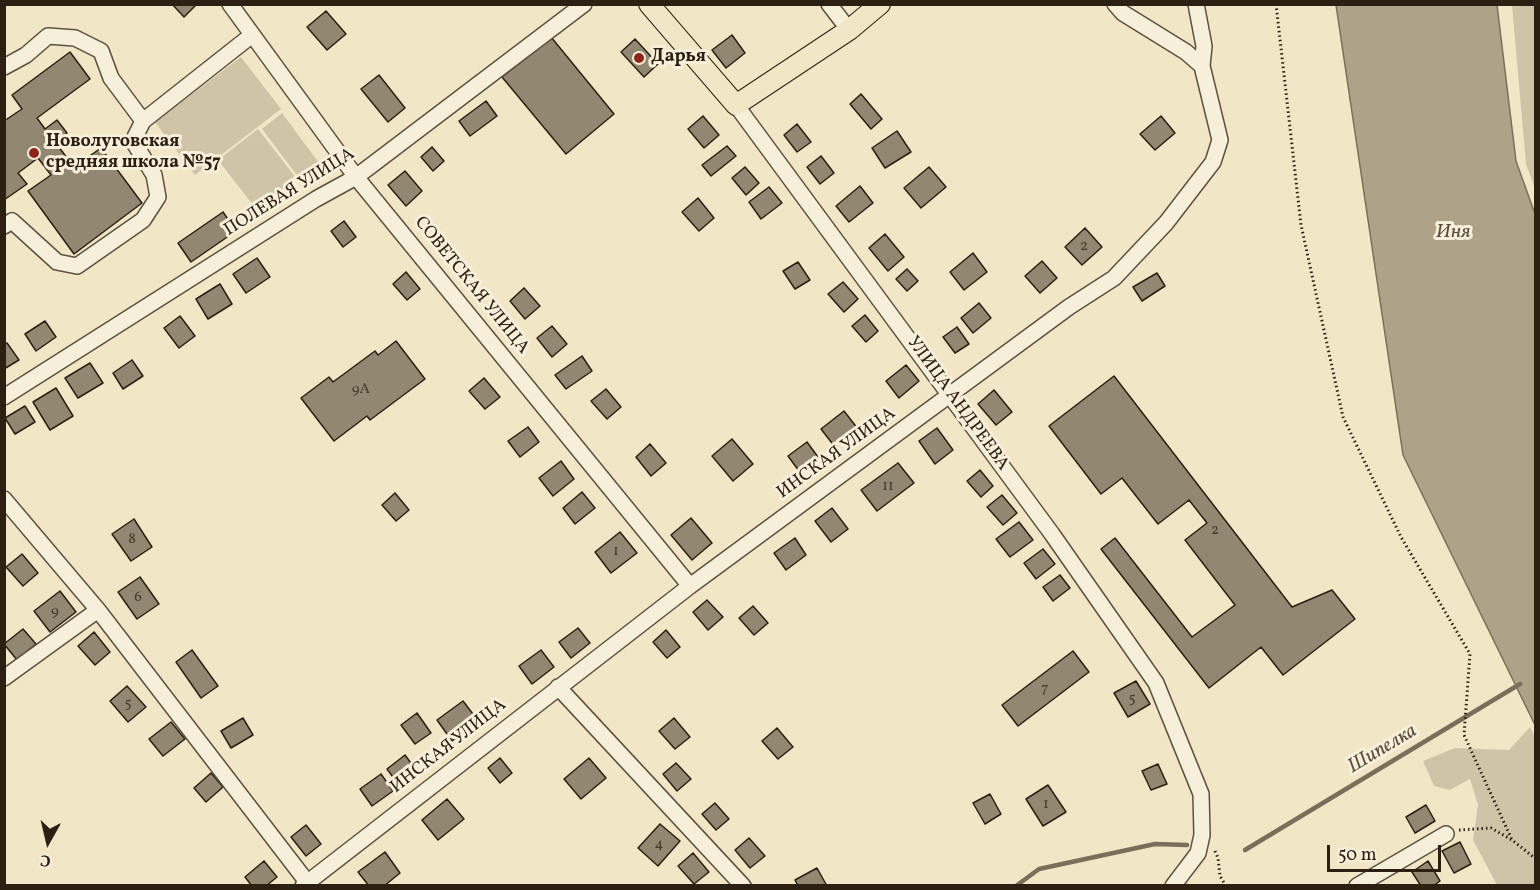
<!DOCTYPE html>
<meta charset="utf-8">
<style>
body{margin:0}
#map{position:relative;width:1540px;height:890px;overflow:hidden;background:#f1e6c6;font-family:Vollkorn,serif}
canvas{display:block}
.frame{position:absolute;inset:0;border:6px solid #2c2013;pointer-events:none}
.north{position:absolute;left:18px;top:812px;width:60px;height:60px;-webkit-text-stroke:4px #f6efda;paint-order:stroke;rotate:188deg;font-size:16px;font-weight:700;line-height:24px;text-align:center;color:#2c2013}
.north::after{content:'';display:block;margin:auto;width:21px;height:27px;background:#2c2013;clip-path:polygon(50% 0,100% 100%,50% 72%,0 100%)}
.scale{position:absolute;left:1327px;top:845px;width:114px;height:27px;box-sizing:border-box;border:3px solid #2c2013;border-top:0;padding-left:8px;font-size:18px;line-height:21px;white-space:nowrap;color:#2c2013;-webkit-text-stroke:4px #f6efda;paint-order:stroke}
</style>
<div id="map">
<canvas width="1540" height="890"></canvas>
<div class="frame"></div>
<div class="north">С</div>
<div class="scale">50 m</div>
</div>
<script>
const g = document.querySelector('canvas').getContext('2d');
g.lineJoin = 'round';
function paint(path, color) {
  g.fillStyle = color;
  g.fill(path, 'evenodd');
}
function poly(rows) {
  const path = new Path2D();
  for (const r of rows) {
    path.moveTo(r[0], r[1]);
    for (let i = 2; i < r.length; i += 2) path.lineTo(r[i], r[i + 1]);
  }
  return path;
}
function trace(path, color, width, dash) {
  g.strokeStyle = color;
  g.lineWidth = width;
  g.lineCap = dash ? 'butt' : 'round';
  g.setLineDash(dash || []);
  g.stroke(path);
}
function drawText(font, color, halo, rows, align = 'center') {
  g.font = font + ' Vollkorn,serif';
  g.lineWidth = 6;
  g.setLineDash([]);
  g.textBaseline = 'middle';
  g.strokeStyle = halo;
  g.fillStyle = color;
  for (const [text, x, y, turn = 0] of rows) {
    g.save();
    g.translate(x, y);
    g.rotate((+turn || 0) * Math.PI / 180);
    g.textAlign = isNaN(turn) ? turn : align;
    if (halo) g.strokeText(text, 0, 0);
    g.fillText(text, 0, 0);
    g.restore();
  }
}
const green = poly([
 [1512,5,1535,5,1535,189,1526,164],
 [241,57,281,109,195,175,155,122],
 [282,113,319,163,299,178,262,129],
 [258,129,297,179,257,210,218,160],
 [1530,727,1536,738,1535,885,1497,885,1473,840,1478,805,1470,779,1450,790,1434,786,1423,761,1455,748,1509,750]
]);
const water = poly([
 [1336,5,1497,5,1516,161,1535,214,1535,725,1403,455,1336,5]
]);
const stream = poly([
 [1245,850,1520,684],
 [1016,886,1039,869,1155,844,1187,845]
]);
const building = poly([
 [172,4,197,4,184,17,172,4],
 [326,11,346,34,327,50,307,27,326,11],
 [732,35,745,53,726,68,712,50,732,35],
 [551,37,614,114,566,154,502,77,551,37],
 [635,39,658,64,644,77,621,52,635,39],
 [70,52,90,79,37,118,45,129,57,120,67,133,55,142,74,167,101,148,142,203,74,254,28,191,51,175,38,158,18,173,27,184,4,200,4,121,22,109,12,95,70,52],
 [379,75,405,108,388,122,361,89,379,75],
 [861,94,882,119,871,129,850,104,861,94],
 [486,101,497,116,470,136,459,121,486,101],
 [703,116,719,135,704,148,688,129,703,116],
 [1161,116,1175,133,1155,150,1140,134,1161,116],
 [797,124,811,142,797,152,784,135,797,124],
 [897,131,911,152,885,168,872,148,897,131],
 [727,146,736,156,711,176,702,165,727,146],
 [432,147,444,161,433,171,421,157,432,147],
 [821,156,834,173,820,184,807,167,821,156],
 [745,167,759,183,746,195,732,178,745,167],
 [929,167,946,187,921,208,904,188,929,167],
 [405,171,422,191,406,206,388,185,405,171],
 [860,186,873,203,849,222,836,206,860,186],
 [769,187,782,203,761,219,749,202,769,187],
 [698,198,714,218,699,231,682,212,698,198],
 [223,212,236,231,191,262,178,243,223,212],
 [344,221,356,237,343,247,331,231,344,221],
 [1085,228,1102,247,1082,265,1065,247,1085,228],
 [885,234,904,257,888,271,869,248,885,234],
 [973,253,987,272,964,290,950,272,973,253],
 [257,258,270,277,246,293,233,274,257,258],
 [1042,261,1057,278,1040,293,1025,276,1042,261],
 [798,262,810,280,795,289,783,271,798,262],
 [907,269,918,281,907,291,896,279,907,269],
 [406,272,420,289,407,300,393,284,406,272],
 [1157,273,1165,286,1142,301,1133,287,1157,273],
 [843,282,858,299,844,312,828,294,843,282],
 [220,284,232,304,208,319,196,299,220,284],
 [524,288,540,306,525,319,510,301,524,288],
 [979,303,991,318,973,333,961,318,979,303],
 [865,315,878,331,866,342,852,326,865,315],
 [180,316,195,336,179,348,164,328,180,316],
 [45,321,56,337,36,351,25,334,45,321],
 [552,326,567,344,552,357,537,338,552,326],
 [957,327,969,344,955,353,943,337,957,327],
 [396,341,425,379,370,420,367,416,334,441,301,398,329,377,333,382,375,351,378,355,396,341],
 [7,343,19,360,4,369,4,345,7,343],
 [582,356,592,371,566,389,555,375,582,356],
 [132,360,143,376,123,389,113,373,132,360],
 [90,363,103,383,78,398,65,378,90,363],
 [906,365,919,381,899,398,886,381,906,365],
 [1114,376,1292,607,1332,590,1355,619,1283,675,1261,647,1209,688,1101,549,1115,538,1192,637,1235,605,1185,540,1207,523,1189,500,1158,524,1122,478,1101,494,1049,426,1114,376],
 [484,378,500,397,485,409,469,391,484,378],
 [56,388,73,416,50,430,33,402,56,388],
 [606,389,621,407,607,419,591,401,606,389],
 [994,390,1012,412,996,425,978,404,994,390],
 [25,406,35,422,15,434,5,418,25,406],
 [844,411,858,429,835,447,821,429,844,411],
 [528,427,539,442,520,457,508,441,528,427],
 [937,428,953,450,935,464,919,441,937,428],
 [732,439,753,464,733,481,712,456,732,439],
 [807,442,818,457,799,471,788,456,807,442],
 [650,444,666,463,651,476,636,457,650,444],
 [561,461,574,479,553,496,539,478,561,461],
 [898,463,914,483,877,511,861,490,898,463],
 [980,470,993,486,981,497,967,481,980,470],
 [582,492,595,508,575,524,563,508,582,492],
 [395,493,409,510,396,521,382,505,395,493],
 [1002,495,1017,513,1003,525,987,507,1002,495],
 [832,508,848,529,831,542,815,521,832,508],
 [691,518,712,543,692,560,671,535,691,518],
 [134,519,152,547,131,561,112,534,134,519],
 [1019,522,1033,540,1010,557,996,539,1019,522],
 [620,532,637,553,611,573,595,552,620,532],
 [795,538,806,555,786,570,774,553,795,538],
 [1043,549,1055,564,1036,579,1024,563,1043,549],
 [22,554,38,573,23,586,6,567,22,554],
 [1060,575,1070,588,1053,601,1043,587,1060,575],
 [140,577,159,604,137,619,118,592,140,577],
 [60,591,76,612,50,632,34,611,60,591],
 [707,600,723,617,708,630,693,612,707,600],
 [753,606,768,623,754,635,739,618,753,606],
 [578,628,590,643,571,658,559,642,578,628],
 [23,629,36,644,17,660,4,644,23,629],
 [666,630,680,647,667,658,653,642,666,630],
 [94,632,110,652,95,665,78,646,94,632],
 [192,650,218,686,201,698,176,662,192,650],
 [541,650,554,667,532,684,519,666,541,650],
 [1073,651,1089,672,1018,726,1002,705,1073,651],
 [1136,681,1150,704,1128,717,1114,693,1136,681],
 [127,686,146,707,128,722,110,701,127,686],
 [463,701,479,722,452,741,437,720,463,701],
 [417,713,431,733,415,744,401,725,417,713],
 [243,718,253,735,231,748,221,731,243,718],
 [674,718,690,737,675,749,659,731,674,718],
 [171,722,185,739,163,756,149,739,171,722],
 [777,728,793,747,778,759,762,741,777,728],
 [405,755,416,770,398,784,387,769,405,755],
 [500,758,512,773,500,783,488,768,500,758],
 [589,758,606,778,581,799,564,779,589,758],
 [676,763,691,779,677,791,663,774,676,763],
 [1158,764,1167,784,1151,790,1142,771,1158,764],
 [211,773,223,787,206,802,194,788,211,773],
 [381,774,393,791,372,806,360,789,381,774],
 [1048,785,1066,812,1043,826,1026,799,1048,785],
 [990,794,1001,814,985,824,973,803,990,794],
 [447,799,464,819,438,840,422,820,447,799],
 [715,803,729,819,716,830,702,814,715,803],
 [1426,805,1435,821,1415,833,1406,817,1426,805],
 [660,824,680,841,658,866,638,848,660,824],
 [306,825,321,844,306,856,291,837,306,825],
 [749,838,765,856,750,868,735,850,749,838],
 [1460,842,1471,864,1454,873,1442,851,1460,842],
 [385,852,400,873,384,886,369,886,358,872,385,852],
 [693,853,709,872,694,884,678,866,693,853],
 [264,861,277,877,266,886,252,886,245,877,264,861],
 [1428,861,1440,881,1433,886,1421,886,1412,872,1428,861],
 [817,868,827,886,798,886,795,880,817,868]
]);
const path = poly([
 [1276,4,1301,225,1343,417,1401,537,1470,654,1464,735,1512,840],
 [1459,830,1491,828,1512,840,1536,859],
 [1215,851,1218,858,1220,876,1226,886]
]);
const minor = poly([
 [230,4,356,177,690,586],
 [829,4,849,30],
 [1196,4,1204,46,1202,66],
 [4,67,26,55,48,36,75,38,101,51,111,78,143,121],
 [736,105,1052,534,1156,683,1201,794,1202,835,1198,853,1173,886],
 [4,226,12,221,57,262,77,266,143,220,158,197,154,175,133,141,143,121,252,35],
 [4,397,316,199,356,177,584,4],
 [4,499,98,610,307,882],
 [4,678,98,610],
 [558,687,743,886],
 [303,886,690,586,1069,307,1114,278,1166,223,1213,162,1220,140,1202,66,1186,52,1123,13,1115,4],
 [1357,886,1446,834]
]);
const major = poly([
 [649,4,736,105,849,30,880,4]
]);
const markers = [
 [639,58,6,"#8f2418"],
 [34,153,6,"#8f2418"]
];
const numberNames = [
 ["2",1084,247],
 ["9А",361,390],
 ["11",888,487],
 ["2",1215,531],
 ["8",132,540],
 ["1",616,552],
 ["6",138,598],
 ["9",55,612],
 ["7",1045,689],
 ["5",1132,699],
 ["5",128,704],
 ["1",1046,805],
 ["4",659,845]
];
const poiNames = [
 ["Дарья",651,58],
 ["Новолуговская",46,143],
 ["средняя школа №57",46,164]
];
const streetNames = [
 ["ПОЛЕВАЯ УЛИЦА",290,193,-32],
 ["СОВЕТСКАЯ УЛИЦА",471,286,51],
 ["УЛИЦА АНДРЕЕВА",957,404,54],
 ["ИНСКАЯ УЛИЦА",837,454,-36],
 ["ИНСКАЯ УЛИЦА",449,747,-38]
];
const waterNames = [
 ["Иня",1453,233],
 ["Шипелка",1383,750,-31]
];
paint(green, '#d0c4a8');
paint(water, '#aea389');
trace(water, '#7a6f5a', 1.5);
trace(stream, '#7a6f5a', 4.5);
paint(building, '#928770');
trace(building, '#2c2013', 1.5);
trace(minor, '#5d5240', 18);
trace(major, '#2c2013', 22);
trace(path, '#2c2013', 3, [1.5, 3]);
trace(minor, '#f6efda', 15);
trace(major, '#f1e6c6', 20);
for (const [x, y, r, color] of markers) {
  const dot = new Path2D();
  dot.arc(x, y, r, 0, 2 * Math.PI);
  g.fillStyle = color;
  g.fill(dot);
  trace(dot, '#f6efda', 2);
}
drawText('15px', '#463a2a', null, numberNames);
drawText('bold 18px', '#2c2013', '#f6efda', poiNames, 'left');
drawText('18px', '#2c2013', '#f6efda', streetNames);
drawText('italic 20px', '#5a4e3c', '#f6efda', waterNames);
</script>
